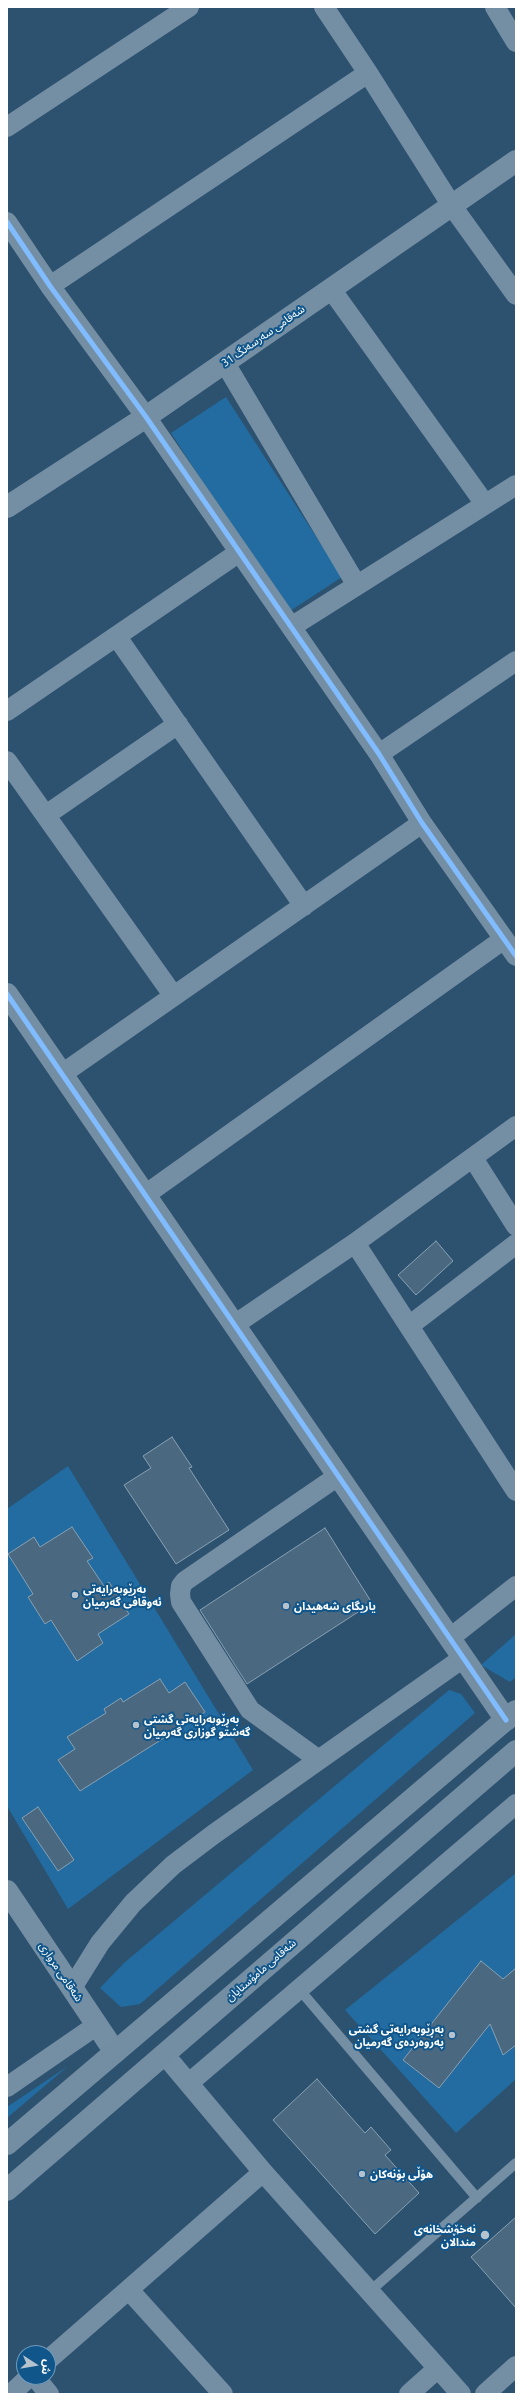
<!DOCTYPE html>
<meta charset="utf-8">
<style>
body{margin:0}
#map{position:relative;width:523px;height:2401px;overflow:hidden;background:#2d526f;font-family:Ubuntu,"Noto Sans Arabic",sans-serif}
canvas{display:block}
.frame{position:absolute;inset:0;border:8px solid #fff;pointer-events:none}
.north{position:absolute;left:16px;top:2345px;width:40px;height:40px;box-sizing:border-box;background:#11568b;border:1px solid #709ab9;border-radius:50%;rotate:102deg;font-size:11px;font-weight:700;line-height:16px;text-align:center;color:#fff}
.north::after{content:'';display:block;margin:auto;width:14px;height:18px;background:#b6c2cd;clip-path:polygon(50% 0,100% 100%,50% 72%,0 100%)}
</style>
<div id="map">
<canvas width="523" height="2401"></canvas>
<div class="frame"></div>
<div class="north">ش</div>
</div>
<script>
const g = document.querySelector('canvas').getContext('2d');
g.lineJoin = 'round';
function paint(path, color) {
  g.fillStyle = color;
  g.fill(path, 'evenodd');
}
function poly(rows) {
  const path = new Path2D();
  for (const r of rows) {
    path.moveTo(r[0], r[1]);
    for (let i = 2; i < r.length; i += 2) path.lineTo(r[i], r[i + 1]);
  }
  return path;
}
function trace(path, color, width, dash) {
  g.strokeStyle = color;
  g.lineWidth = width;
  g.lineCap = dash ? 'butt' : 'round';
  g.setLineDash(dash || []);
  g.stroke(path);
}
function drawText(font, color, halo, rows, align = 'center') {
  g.font = font + ' Ubuntu,"Noto Sans Arabic",sans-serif';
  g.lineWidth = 4;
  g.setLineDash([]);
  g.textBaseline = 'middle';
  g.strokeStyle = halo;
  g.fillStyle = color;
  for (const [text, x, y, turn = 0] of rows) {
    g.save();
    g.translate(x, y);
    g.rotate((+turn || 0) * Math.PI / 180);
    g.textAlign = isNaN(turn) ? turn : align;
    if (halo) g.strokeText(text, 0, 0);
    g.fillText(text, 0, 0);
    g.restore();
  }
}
const green = poly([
 [226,397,342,577,287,613,171,433],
 [68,1466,253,1770,68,1909,7,1806,7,1509],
 [516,1634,516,1677,510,1682,481,1665],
 [449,1690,461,1694,475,1713,140,2004,121,2007,100,1988,124,1963],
 [516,1873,516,2079,456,2133,345,2010],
 [68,2066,7,2118,7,2107]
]);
const building = poly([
 [436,1241,453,1261,416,1295,398,1275,436,1241],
 [172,1437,192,1467,189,1468,229,1530,176,1564,124,1485,151,1468,143,1456,172,1437],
 [72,1527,93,1558,87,1561,104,1586,109,1582,129,1614,98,1634,103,1643,77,1661,51,1620,45,1624,28,1597,33,1594,8,1554,34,1537,40,1547,72,1527],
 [325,1528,372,1603,247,1684,200,1610,325,1528],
 [160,1679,169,1693,185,1682,205,1712,80,1791,58,1760,75,1749,67,1737,106,1713,104,1709,121,1698,123,1702,160,1679],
 [38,1807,74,1860,58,1871,22,1818,38,1807],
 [481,1961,503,1979,516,1968,516,2045,503,2055,490,2024,439,2088,403,2060,481,1961],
 [317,2079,365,2133,371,2127,391,2150,385,2155,419,2193,375,2234,273,2120,317,2079],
 [516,2217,516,2308,471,2257,516,2217]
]);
const service = poly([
 [299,1989,477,2198],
 [369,2292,516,2163]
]);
const minor = poly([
 [324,7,368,73,452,206,516,295],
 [495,7,516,42],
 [7,127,189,7],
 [7,222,50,286,146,417,379,754,422,823,516,956],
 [50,286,368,73],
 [331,289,485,504],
 [225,363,356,584],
 [291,627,516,485],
 [117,637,304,906],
 [7,711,238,553],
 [379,754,516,661],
 [7,761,173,995],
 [46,815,178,724],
 [62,1074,422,823],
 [473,1158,516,1226],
 [145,1195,504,939],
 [355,1243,516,1491],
 [234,1325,355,1243,516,1126],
 [409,1326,516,1244],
 [450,1638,516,1586],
 [319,1760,250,1710,181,1602,180,1594,181,1586,185,1581,338,1476],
 [72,1988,100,1943,133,1903,173,1865,214,1834,463,1658],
 [164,2054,263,2172,461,2394],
 [189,2083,516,1804],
 [7,2087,97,2025],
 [129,2290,223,2394],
 [48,2360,263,2172],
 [35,2377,49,2394],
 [11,2394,29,2377],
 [409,2394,437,2369],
 [485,2394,516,2366]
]);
const tertiary = poly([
 [7,507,146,417,516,161],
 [7,994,506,1720],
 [7,1891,115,2052]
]);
const primary = poly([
 [7,2144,516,1711],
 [7,2190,516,1751]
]);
const cycleway = poly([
 [7,222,50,286,146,417,379,754,422,823,516,956],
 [7,994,506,1720]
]);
const markers = [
 [75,1595,4,"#b6c2cd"],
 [286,1606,4,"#b6c2cd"],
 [136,1725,4,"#b6c2cd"],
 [452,2035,4,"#b6c2cd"],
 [362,2174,4,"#b6c2cd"],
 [485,2235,5,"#b6c2cd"]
];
const streetNames = [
 ["شەقامی سەرسەنگ 31",263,336,-35],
 ["شەقامی مامۆستایان",261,1970,-41],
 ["شەقامی مرواری",61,1972,56]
];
const poiNames = [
 ["بەڕێوبەرایەتی",83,1589],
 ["ئەوقافی گەرمیان",83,1602],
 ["یاریگای شەهیدان",294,1606],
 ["بەڕێوبەرایەتی گشتی",144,1719],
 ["گەشتو گوزاری گەرمیان",144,1732],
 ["بەڕێوبەرایەتی گشتی",444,2029,"right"],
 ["پەروەردەی گەرمیان",444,2042,"right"],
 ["هۆڵی بۆنەکان",370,2174],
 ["نەخۆشخانەی",476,2229,"right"],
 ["منداڵان",476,2242,"right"]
];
paint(green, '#226ca1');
paint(building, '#4a6980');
trace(building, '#88a0b2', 1);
trace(service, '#748ea4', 10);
trace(minor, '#748ea4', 20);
trace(tertiary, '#748ea4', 22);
trace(primary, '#738ea2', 22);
trace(cycleway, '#80bcff', 5);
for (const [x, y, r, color] of markers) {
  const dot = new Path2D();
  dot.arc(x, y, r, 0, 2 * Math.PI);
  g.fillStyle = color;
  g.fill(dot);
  trace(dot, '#11568b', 1.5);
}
drawText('11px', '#fff', '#11568b', streetNames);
drawText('bold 11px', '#fff', '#11568b', poiNames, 'left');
</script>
